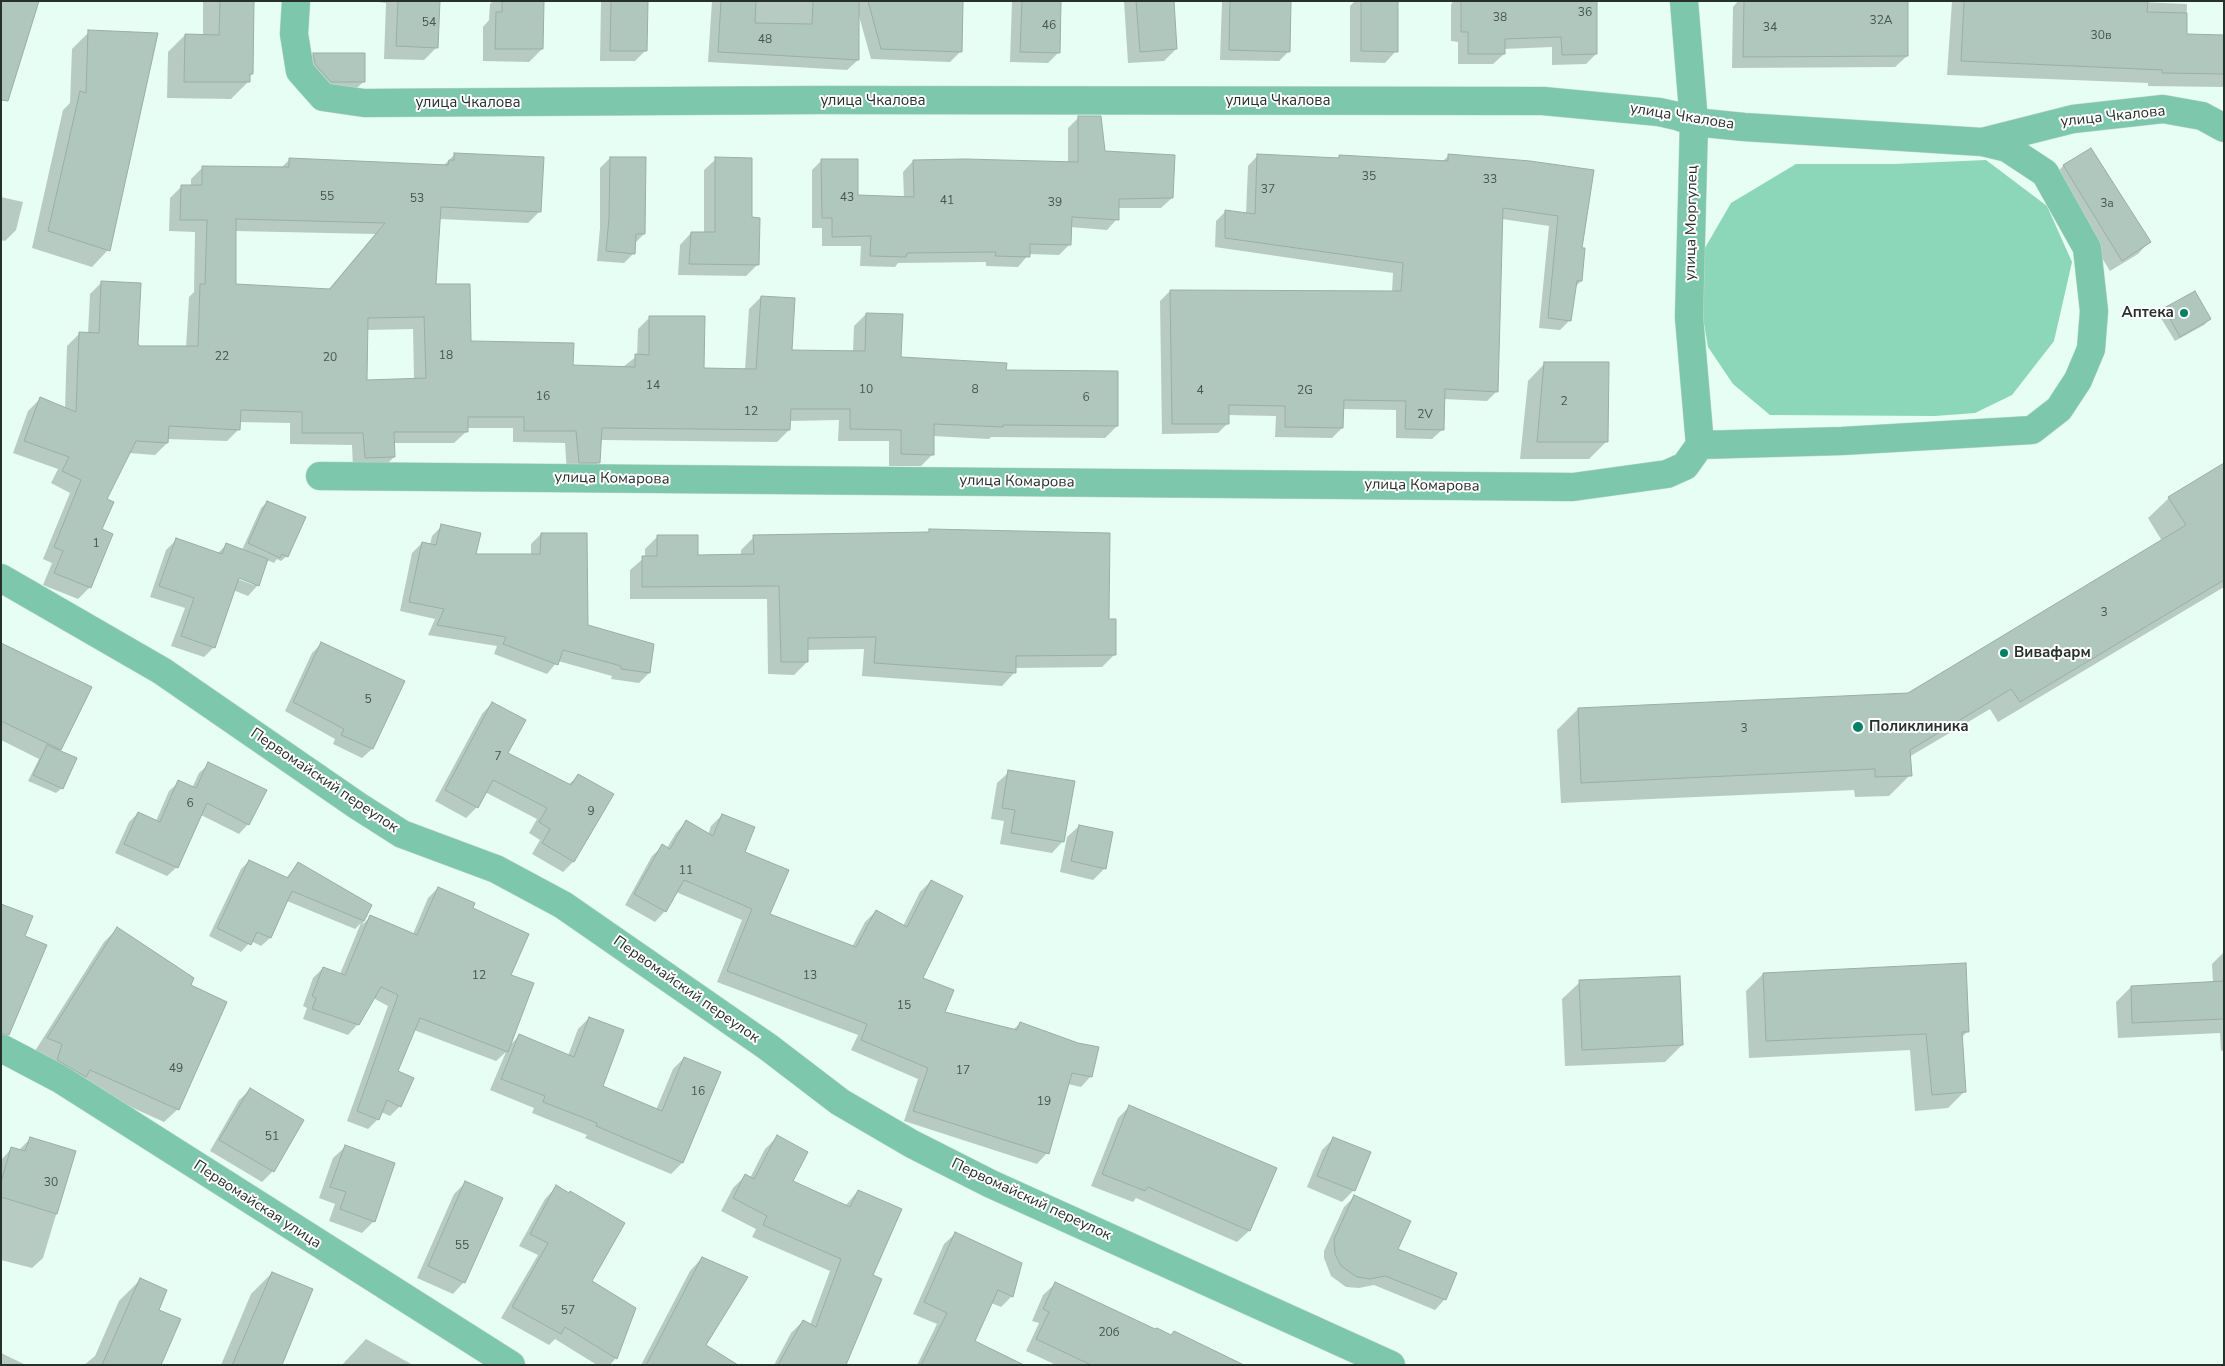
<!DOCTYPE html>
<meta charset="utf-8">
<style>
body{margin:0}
#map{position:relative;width:2225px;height:1366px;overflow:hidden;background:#e6fef4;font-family:"Nunito Sans",sans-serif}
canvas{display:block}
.frame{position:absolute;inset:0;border:2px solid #26302c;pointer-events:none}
</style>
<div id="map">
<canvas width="2225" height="1366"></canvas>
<div class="frame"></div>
</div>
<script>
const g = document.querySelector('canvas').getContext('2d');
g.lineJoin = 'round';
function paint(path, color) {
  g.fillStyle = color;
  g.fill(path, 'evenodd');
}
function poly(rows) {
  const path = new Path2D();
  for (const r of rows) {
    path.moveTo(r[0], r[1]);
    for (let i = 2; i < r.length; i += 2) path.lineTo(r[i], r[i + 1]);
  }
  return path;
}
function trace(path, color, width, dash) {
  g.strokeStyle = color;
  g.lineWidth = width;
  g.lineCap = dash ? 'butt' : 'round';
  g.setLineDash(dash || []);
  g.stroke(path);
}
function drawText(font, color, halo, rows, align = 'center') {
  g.font = font + ' "Nunito Sans",sans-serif';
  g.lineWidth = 4;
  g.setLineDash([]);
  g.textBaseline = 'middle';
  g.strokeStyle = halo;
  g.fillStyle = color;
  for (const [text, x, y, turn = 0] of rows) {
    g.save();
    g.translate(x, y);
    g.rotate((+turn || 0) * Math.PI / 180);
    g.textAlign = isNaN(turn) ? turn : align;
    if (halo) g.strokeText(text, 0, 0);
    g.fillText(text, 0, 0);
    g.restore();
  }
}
const green = poly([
 [1986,160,2047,206,2072,262,2054,341,2012,395,1975,413,1935,416,1770,415,1733,384,1708,347,1702,312,1702,253,1731,203,1796,164,1894,164]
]);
const shadow = poly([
 [203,1,253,1,252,74,249,77,249,81,231,99,167,98,168,52,185,35,203,35],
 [371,1,439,1,437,47,424,60,384,59,386,3],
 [493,1,542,1,542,49,529,62,483,61,483,27,489,20,490,4],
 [601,1,646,1,646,50,635,61,600,61],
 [712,1,962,1,960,52,950,62,871,59,859,16,858,60,847,70,708,62],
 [1012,1,1060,1,1058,53,1048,63,1010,62],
 [1124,1,1173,1,1176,49,1164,61,1128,63],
 [1222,1,1290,1,1289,51,1279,61,1220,60],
 [1355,1,1397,1,1396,51,1385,63,1350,62,1350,6],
 [1453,1,1596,1,1596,54,1586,64,1552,65,1552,47,1504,49,1504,54,1493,64,1458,64,1458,42,1451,41,1451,5],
 [1738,1,1907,1,1907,56,1895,67,1732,68,1733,7],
 [1952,1,2115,1,2187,4,2186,35,2224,36,2224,86,2222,87,2148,86,2148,83,1947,75],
 [89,32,108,250,92,267,32,248,63,110,70,103,72,49],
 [313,54,363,82,352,93,319,93,302,66],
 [1079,117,1104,152,1172,198,1161,208,1118,208,1117,219,1107,230,1070,227,1070,244,1059,255,1029,254,1018,267,986,266,986,262,898,263,895,267,860,266,861,246,822,246,822,228,812,228,812,170,822,160,857,196,904,198,903,172,913,161,1068,163,1068,128],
 [2091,149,2149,242,2138,254,2110,271,2052,178,2063,166],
 [455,154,540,211,528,223,439,219,435,286,469,343,572,366,623,367,637,356,638,329,650,317,703,369,745,370,749,309,761,297,791,351,853,352,854,326,866,314,900,358,1005,371,1117,426,1105,438,991,437,989,439,933,436,933,454,921,466,889,466,889,441,838,441,839,420,789,421,789,430,777,442,600,440,599,462,587,474,567,474,565,443,513,442,513,428,466,428,467,431,454,443,393,443,394,457,382,469,353,469,352,445,290,444,290,423,239,422,239,429,227,441,167,439,167,443,155,455,129,453,106,500,90,587,78,599,43,585,52,563,43,559,70,493,51,483,58,469,13,453,28,411,40,399,65,409,67,346,79,334,88,334,90,294,102,282,139,347,186,348,189,297,194,292,195,232,169,231,170,198,182,186,191,186,191,179,203,167,281,168,290,159,443,166],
 [235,231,375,234,328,290,234,285],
 [413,329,414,380,366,381,366,330],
 [1258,155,1337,159,1339,157,1442,162,1449,155,1530,162,1581,249,1581,281,1575,287,1570,320,1560,330,1539,328,1549,226,1502,219,1497,391,1487,401,1443,399,1443,429,1432,439,1396,438,1396,410,1342,409,1342,428,1332,438,1275,437,1276,416,1228,415,1228,423,1218,433,1162,434,1160,301,1170,291,1392,292,1393,273,1215,247,1216,221,1226,211,1246,214,1248,166],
 [610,158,644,234,635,243,634,253,624,263,597,261,600,228,600,168],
 [716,159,758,264,746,276,678,275,680,245,691,233,704,233,704,170],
 [1,197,23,202,16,230,5,241,1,240],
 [2165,309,2210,319,2204,325,2175,341,2159,315],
 [1545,363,1606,442,1589,459,1520,459,1528,381],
 [2224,464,2224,587,1998,722,1990,709,1909,757,1910,775,1889,796,1855,797,1854,790,1561,803,1557,730,1578,709,1908,694,2162,541,2148,518,2169,498],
 [267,502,287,556,281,561,277,559,274,563,267,560,258,585,248,596,233,590,214,647,204,657,171,646,185,608,150,597,166,550,176,540,218,553,227,544,242,550,261,508],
 [233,575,254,583,254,585,232,577],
 [442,526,475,556,531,556,531,544,541,534,587,626,649,673,639,683,611,679,612,676,558,661,547,674,494,654,497,646,428,635,435,619,400,611,412,553,422,543,430,545,432,536],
 [929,531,1108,621,1115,654,1102,667,1015,668,1015,672,1002,686,862,676,864,649,807,650,807,662,794,675,768,674,767,599,630,599,630,570,645,557,645,549,658,536,697,556,741,556,741,550,754,537,927,533],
 [1,644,15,649,60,749,58,751,62,788,56,793,28,781,39,759,1,740],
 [321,644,403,682,372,749,362,758,333,744,335,739,285,711,312,653],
 [492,703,506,754,568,785,578,776,573,862,563,872,532,854,540,840,529,833,537,819,485,792,477,807,466,818,435,801,482,714],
 [209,764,248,824,239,834,201,815,177,867,167,876,115,853,129,822,138,813,156,821,169,791,179,782,192,788,199,773],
 [1009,772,1063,841,1052,853,1000,844,1004,821,991,819,997,783],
 [722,815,744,853,768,914,852,947,865,922,876,911,903,926,920,892,931,881,921,979,943,1013,1013,1030,1020,1023,1091,1076,1081,1087,1068,1084,1047,1153,1037,1164,904,1121,918,1079,851,1050,858,1035,717,982,742,920,676,892,665,911,655,922,625,905,652,856,663,846,667,848,676,833,686,822,708,835,711,826],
 [1079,826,1105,868,1093,880,1060,872,1067,837],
 [249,861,286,878,298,863,371,906,362,925,370,917,413,934,428,898,438,888,471,909,510,975,508,1047,519,1036,568,1056,578,1029,589,1018,601,1087,656,1110,673,1069,684,1058,719,1072,682,1163,671,1174,585,1138,587,1135,532,1113,534,1108,490,1090,506,1052,496,1061,414,1030,397,1072,400,1106,390,1116,381,1112,378,1119,368,1129,347,1121,388,1006,373,998,358,1024,348,1035,303,1019,307,1008,303,1006,313,978,323,968,340,974,361,923,355,929,287,901,270,938,261,946,251,941,241,952,209,936,241,869],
 [117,929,189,986,178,1109,164,1122,78,1083,44,1073,50,1058,35,1051,104,942],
 [2224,952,2224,1050,2221,1051,2220,1033,2118,1038,2116,1002,2131,987,2213,983,2212,964],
 [1763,974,1968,1031,1961,1038,1964,1092,1948,1108,1915,1111,1910,1050,1749,1058,1746,991],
 [1580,982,1682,1045,1665,1062,1565,1066,1562,999],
 [250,1090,302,1120,273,1171,262,1182,210,1151,239,1100],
 [1129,1107,1275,1168,1249,1231,1237,1242,1136,1198,1133,1202,1091,1186,1118,1118],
 [777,1137,791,1181,845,1206,858,1191,819,1365,774,1365,791,1333,803,1321,810,1325,830,1271,752,1237,756,1229,721,1211,733,1188,745,1176,750,1178,765,1149],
 [1334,1138,1354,1190,1342,1202,1307,1187,1322,1150],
 [30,1139,75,1152,43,1258,32,1268,1,1260,1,1160,12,1148,19,1150],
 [345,1147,374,1221,362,1233,329,1221,335,1204,319,1198,333,1158],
 [466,1182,464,1282,453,1294,417,1278,454,1194],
 [556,1187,616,1358,610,1365,597,1365,555,1339,549,1345,501,1318,538,1255,519,1246,545,1199],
 [1354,1197,1396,1250,1445,1299,1435,1310,1374,1285,1359,1288,1346,1287,1331,1276,1324,1258,1324,1251,1344,1207],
 [956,1233,1012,1296,1001,1307,991,1303,973,1342,975,1365,917,1365,937,1324,913,1314,944,1244],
 [702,1258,704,1345,736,1365,641,1365,690,1271],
 [272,1273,280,1365,221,1365,251,1294],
 [140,1280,157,1311,144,1365,84,1365,95,1356,119,1301],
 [1055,1284,1155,1331,1171,1336,1174,1333,1244,1365,1056,1365,1026,1351,1039,1323,1032,1321,1043,1295],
 [366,1339,413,1365,342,1365],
 [1,1353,26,1365,1,1365]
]);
const building = poly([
 [1,1,39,1,8,101,1,100,1,1],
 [220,1,254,1,253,74,250,74,250,82,184,82,185,34,219,35,220,1],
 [398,1,440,1,438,48,396,46,398,1],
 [502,1,544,1,543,49,495,49,496,12,502,12,502,1],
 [611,1,648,1,647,51,610,51,611,1],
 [721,1,756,1,755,23,812,24,813,1,859,1,859,60,718,52,721,1],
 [868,1,963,1,962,52,881,49,868,1],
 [1022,1,1061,1,1060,53,1020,52,1022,1],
 [1136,1,1174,1,1177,49,1140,52,1136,1],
 [1230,1,1291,1,1290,52,1229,50,1230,1],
 [1361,1,1398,1,1398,52,1361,51,1361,1],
 [1461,1,1597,1,1597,54,1562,55,1561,37,1505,39,1505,54,1468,54,1468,32,1461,32,1461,1],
 [1744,1,1908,1,1908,56,1743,57,1744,1],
 [1964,1,2148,1,2147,12,2187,13,2187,34,2224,35,2224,74,2162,73,2162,70,1961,61,1964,1],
 [88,30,158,33,110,251,48,231,80,91,86,93,88,30],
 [313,53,365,53,365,82,331,82,315,64,313,53],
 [1078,116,1101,116,1105,151,1175,155,1173,198,1119,199,1119,220,1072,217,1071,245,1030,244,1030,257,995,256,996,252,907,253,906,257,870,256,871,236,832,237,832,218,822,218,821,159,858,159,858,195,914,197,913,160,965,159,1078,162,1078,116],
 [2091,148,2151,242,2122,261,2063,165,2091,148],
 [454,153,544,157,541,212,441,207,436,284,470,284,471,341,574,343,573,365,635,367,635,354,649,355,649,316,705,316,704,368,756,369,761,296,795,298,792,350,865,351,866,313,903,314,901,357,1007,363,1006,370,1118,371,1118,426,1003,425,1003,427,934,424,934,455,901,454,901,430,850,429,850,409,791,409,790,430,602,428,600,463,579,463,576,431,524,431,524,417,468,417,468,432,394,432,395,457,365,458,363,433,302,433,302,412,241,410,240,430,169,426,168,443,136,441,107,499,114,502,102,529,113,534,91,588,54,573,63,551,54,547,81,480,62,471,69,457,24,441,40,397,76,412,79,332,99,333,101,281,141,283,138,344,140,346,198,346,200,284,205,284,207,220,180,220,181,185,202,185,202,166,289,167,289,158,448,165,449,160,454,160,454,153],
 [236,219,385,223,330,289,236,284,236,219],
 [424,317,426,378,367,380,368,318,424,317],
 [1257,154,1339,158,1339,155,1448,161,1448,154,1530,161,1594,170,1582,248,1585,248,1582,281,1577,281,1571,321,1548,318,1558,216,1503,208,1498,392,1445,389,1444,430,1405,429,1406,401,1344,400,1343,428,1285,427,1285,406,1229,405,1229,424,1172,424,1170,290,1401,291,1403,263,1225,238,1225,210,1255,214,1257,154],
 [610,157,646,157,645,234,636,234,635,254,606,251,609,218,610,157],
 [715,157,752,158,752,217,760,218,759,265,689,264,691,232,715,232,715,157],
 [2195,291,2211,319,2180,337,2164,308,2195,291],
 [1544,362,1609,362,1608,442,1537,442,1544,362],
 [2224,463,2224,580,2020,702,2011,689,1910,750,1912,776,1875,777,1875,769,1581,783,1578,708,1908,693,2186,525,2168,497,2224,463],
 [267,501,306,517,288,557,282,554,280,558,248,543,267,501],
 [441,524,481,533,476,554,540,554,541,533,587,533,588,625,654,644,650,673,621,669,621,666,563,650,558,665,503,644,506,637,437,625,444,609,409,602,422,542,436,545,441,524],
 [929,529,1110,533,1109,619,1116,619,1116,655,1016,656,1016,673,874,663,876,637,808,638,808,662,781,662,779,586,642,587,642,556,657,556,657,535,698,535,698,555,754,554,753,535,929,532,929,529],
 [176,538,222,554,226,543,268,559,259,586,239,578,215,648,181,636,194,598,159,586,176,538],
 [321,642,405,681,373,749,341,735,344,729,293,702,321,642],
 [1,643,92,687,61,750,1,721,1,643],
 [492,702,526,720,508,753,571,785,578,774,614,794,574,862,542,843,550,829,539,822,547,808,493,780,478,808,445,790,492,702],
 [47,745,77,758,63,789,33,775,47,745],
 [208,762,267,790,249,825,207,803,178,868,124,844,138,812,160,822,178,780,196,788,208,762],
 [1008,770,1075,781,1064,842,1011,833,1015,810,1002,808,1008,770],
 [722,814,755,827,745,852,789,870,770,914,856,947,876,910,907,927,931,880,963,896,923,978,954,990,945,1012,1017,1030,1020,1022,1078,1043,1099,1047,1092,1077,1072,1073,1049,1154,913,1111,928,1068,861,1040,867,1024,727,971,752,909,684,880,666,912,634,894,662,844,670,849,686,820,713,836,722,814],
 [1079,825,1113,832,1106,869,1071,861,1079,825],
 [249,860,288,878,298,862,372,905,364,921,292,891,271,938,257,932,251,945,217,928,249,860],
 [438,887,475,903,473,908,529,934,511,975,534,983,508,1052,420,1018,398,1071,414,1078,401,1107,387,1100,379,1120,357,1111,398,995,381,987,359,1025,312,1009,316,998,312,996,323,967,345,975,370,915,417,935,438,887],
 [1,904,33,916,25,936,47,945,9,1035,1,1033,1,904],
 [117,927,194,978,191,985,227,1002,179,1110,90,1070,86,1077,57,1060,62,1044,47,1038,117,927],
 [1966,963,1969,1032,1962,1032,1966,1092,1932,1095,1926,1034,1766,1041,1763,973,1966,963],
 [1680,976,1683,1045,1582,1050,1579,980,1680,976],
 [2224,981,2224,1019,2132,1023,2131,986,2224,981],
 [589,1017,624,1030,603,1086,662,1111,684,1057,721,1072,683,1163,596,1126,597,1123,543,1102,545,1096,501,1079,519,1034,574,1057,589,1017],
 [250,1088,304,1120,274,1172,219,1140,250,1088],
 [1129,1105,1277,1168,1250,1231,1148,1187,1145,1191,1102,1174,1129,1105],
 [777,1135,808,1152,793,1181,850,1207,858,1190,902,1209,873,1275,882,1279,846,1365,778,1365,803,1320,816,1327,841,1259,763,1225,767,1216,733,1198,745,1174,754,1179,777,1135],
 [30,1137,76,1151,57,1214,1,1197,1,1182,11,1147,25,1151,30,1137],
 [1333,1137,1371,1152,1355,1191,1317,1176,1333,1137],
 [345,1145,395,1163,375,1222,340,1209,346,1192,330,1187,345,1145],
 [465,1181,503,1198,465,1283,428,1266,465,1181],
 [556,1185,569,1193,570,1191,625,1223,592,1281,636,1308,617,1359,565,1327,561,1334,512,1307,548,1243,530,1234,556,1185],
 [1354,1195,1411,1221,1398,1249,1457,1273,1446,1300,1385,1276,1370,1279,1357,1277,1341,1266,1335,1254,1334,1239,1354,1195],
 [955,1232,1022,1263,1013,1297,998,1290,975,1341,1024,1365,921,1365,947,1313,924,1302,955,1232],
 [702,1257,748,1277,706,1345,738,1365,646,1365,702,1257],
 [272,1272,313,1289,282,1365,232,1365,272,1272],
 [140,1278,167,1290,159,1310,181,1319,161,1365,102,1365,140,1278],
 [1055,1282,1155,1329,1157,1328,1171,1335,1174,1331,1244,1365,1091,1365,1036,1339,1049,1312,1043,1309,1055,1282]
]);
const minor = poly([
 [296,1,294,34,300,71,323,97,364,103,818,100,1543,101,1659,112,1677,116,1694,122,1744,127,1982,142,2073,119,2163,109,2202,116,2224,128],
 [1684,1,1694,122,1689,317,1700,445],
 [1700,445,1842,441,2032,430,2059,409,2078,380,2091,349,2094,311,2087,248,2045,173,2007,148,1982,142],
 [320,476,1573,487,1667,474,1685,466,1700,445],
 [1,578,162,671,358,806,402,834,496,869,563,905,768,1047,840,1102,912,1144,991,1184,1391,1365],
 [1,1048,60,1079,511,1365]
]);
const markers = [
 [2184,313,5,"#008163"],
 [2004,653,5,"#008163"],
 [1858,727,6,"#008163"]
];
const numberNames = [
 ["36",1585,13],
 ["38",1500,18],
 ["32A",1881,21],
 ["54",429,23],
 ["46",1049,26],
 ["34",1770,28],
 ["30в",2101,36],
 ["48",765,40],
 ["35",1369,177],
 ["33",1490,180],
 ["37",1268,190],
 ["55",327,197],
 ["43",847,198],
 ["53",417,199],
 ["41",947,201],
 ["39",1055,203],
 ["3а",2107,204],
 ["18",446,356],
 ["22",222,357],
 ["20",330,358],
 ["14",653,386],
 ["10",866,390],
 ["8",975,390],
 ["4",1200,391],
 ["2G",1305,391],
 ["16",543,397],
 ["6",1086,398],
 ["2",1564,402],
 ["12",751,412],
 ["2V",1425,415],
 ["1",96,544],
 ["3",2104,613],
 ["5",368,700],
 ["3",1744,729],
 ["7",498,757],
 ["6",190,804],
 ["9",591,812],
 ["11",686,871],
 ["12",479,976],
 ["13",810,976],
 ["15",904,1006],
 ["49",176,1069],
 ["17",963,1071],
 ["16",698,1092],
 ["19",1044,1102],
 ["51",272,1137],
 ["30",51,1183],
 ["55",462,1246],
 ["57",568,1311],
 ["20б",1109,1333]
];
const streetNames = [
 ["улица Чкалова",873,101],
 ["улица Чкалова",1278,101],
 ["улица Чкалова",468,103],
 ["улица Чкалова",1682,117,9],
 ["улица Чкалова",2113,117,-6],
 ["улица Моргулец",1692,223,-89],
 ["улица Комарова",612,479,1],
 ["улица Комарова",1017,482,1],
 ["улица Комарова",1422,486,1],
 ["Первомайский переулок",324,781,34],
 ["Первомайский переулок",686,990,35],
 ["Первомайский переулок",1031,1200,25],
 ["Первомайская улица",257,1205,33]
];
const poiNames = [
 ["Аптека",2174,313,"right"],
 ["Вивафарм",2014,653],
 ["Поликлиника",1869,727]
];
paint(green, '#8cd6ba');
paint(shadow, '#0003');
paint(building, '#b0c7bd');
trace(building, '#98afa6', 1);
trace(minor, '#c3d9d0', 29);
trace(minor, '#7dc8ac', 28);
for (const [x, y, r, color] of markers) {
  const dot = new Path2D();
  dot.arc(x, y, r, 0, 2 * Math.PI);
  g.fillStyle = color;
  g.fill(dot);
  trace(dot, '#fff', 2);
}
drawText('12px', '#485650', null, numberNames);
drawText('15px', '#26302c', '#fff', streetNames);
drawText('bold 15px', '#26302c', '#fff', poiNames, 'left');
</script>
